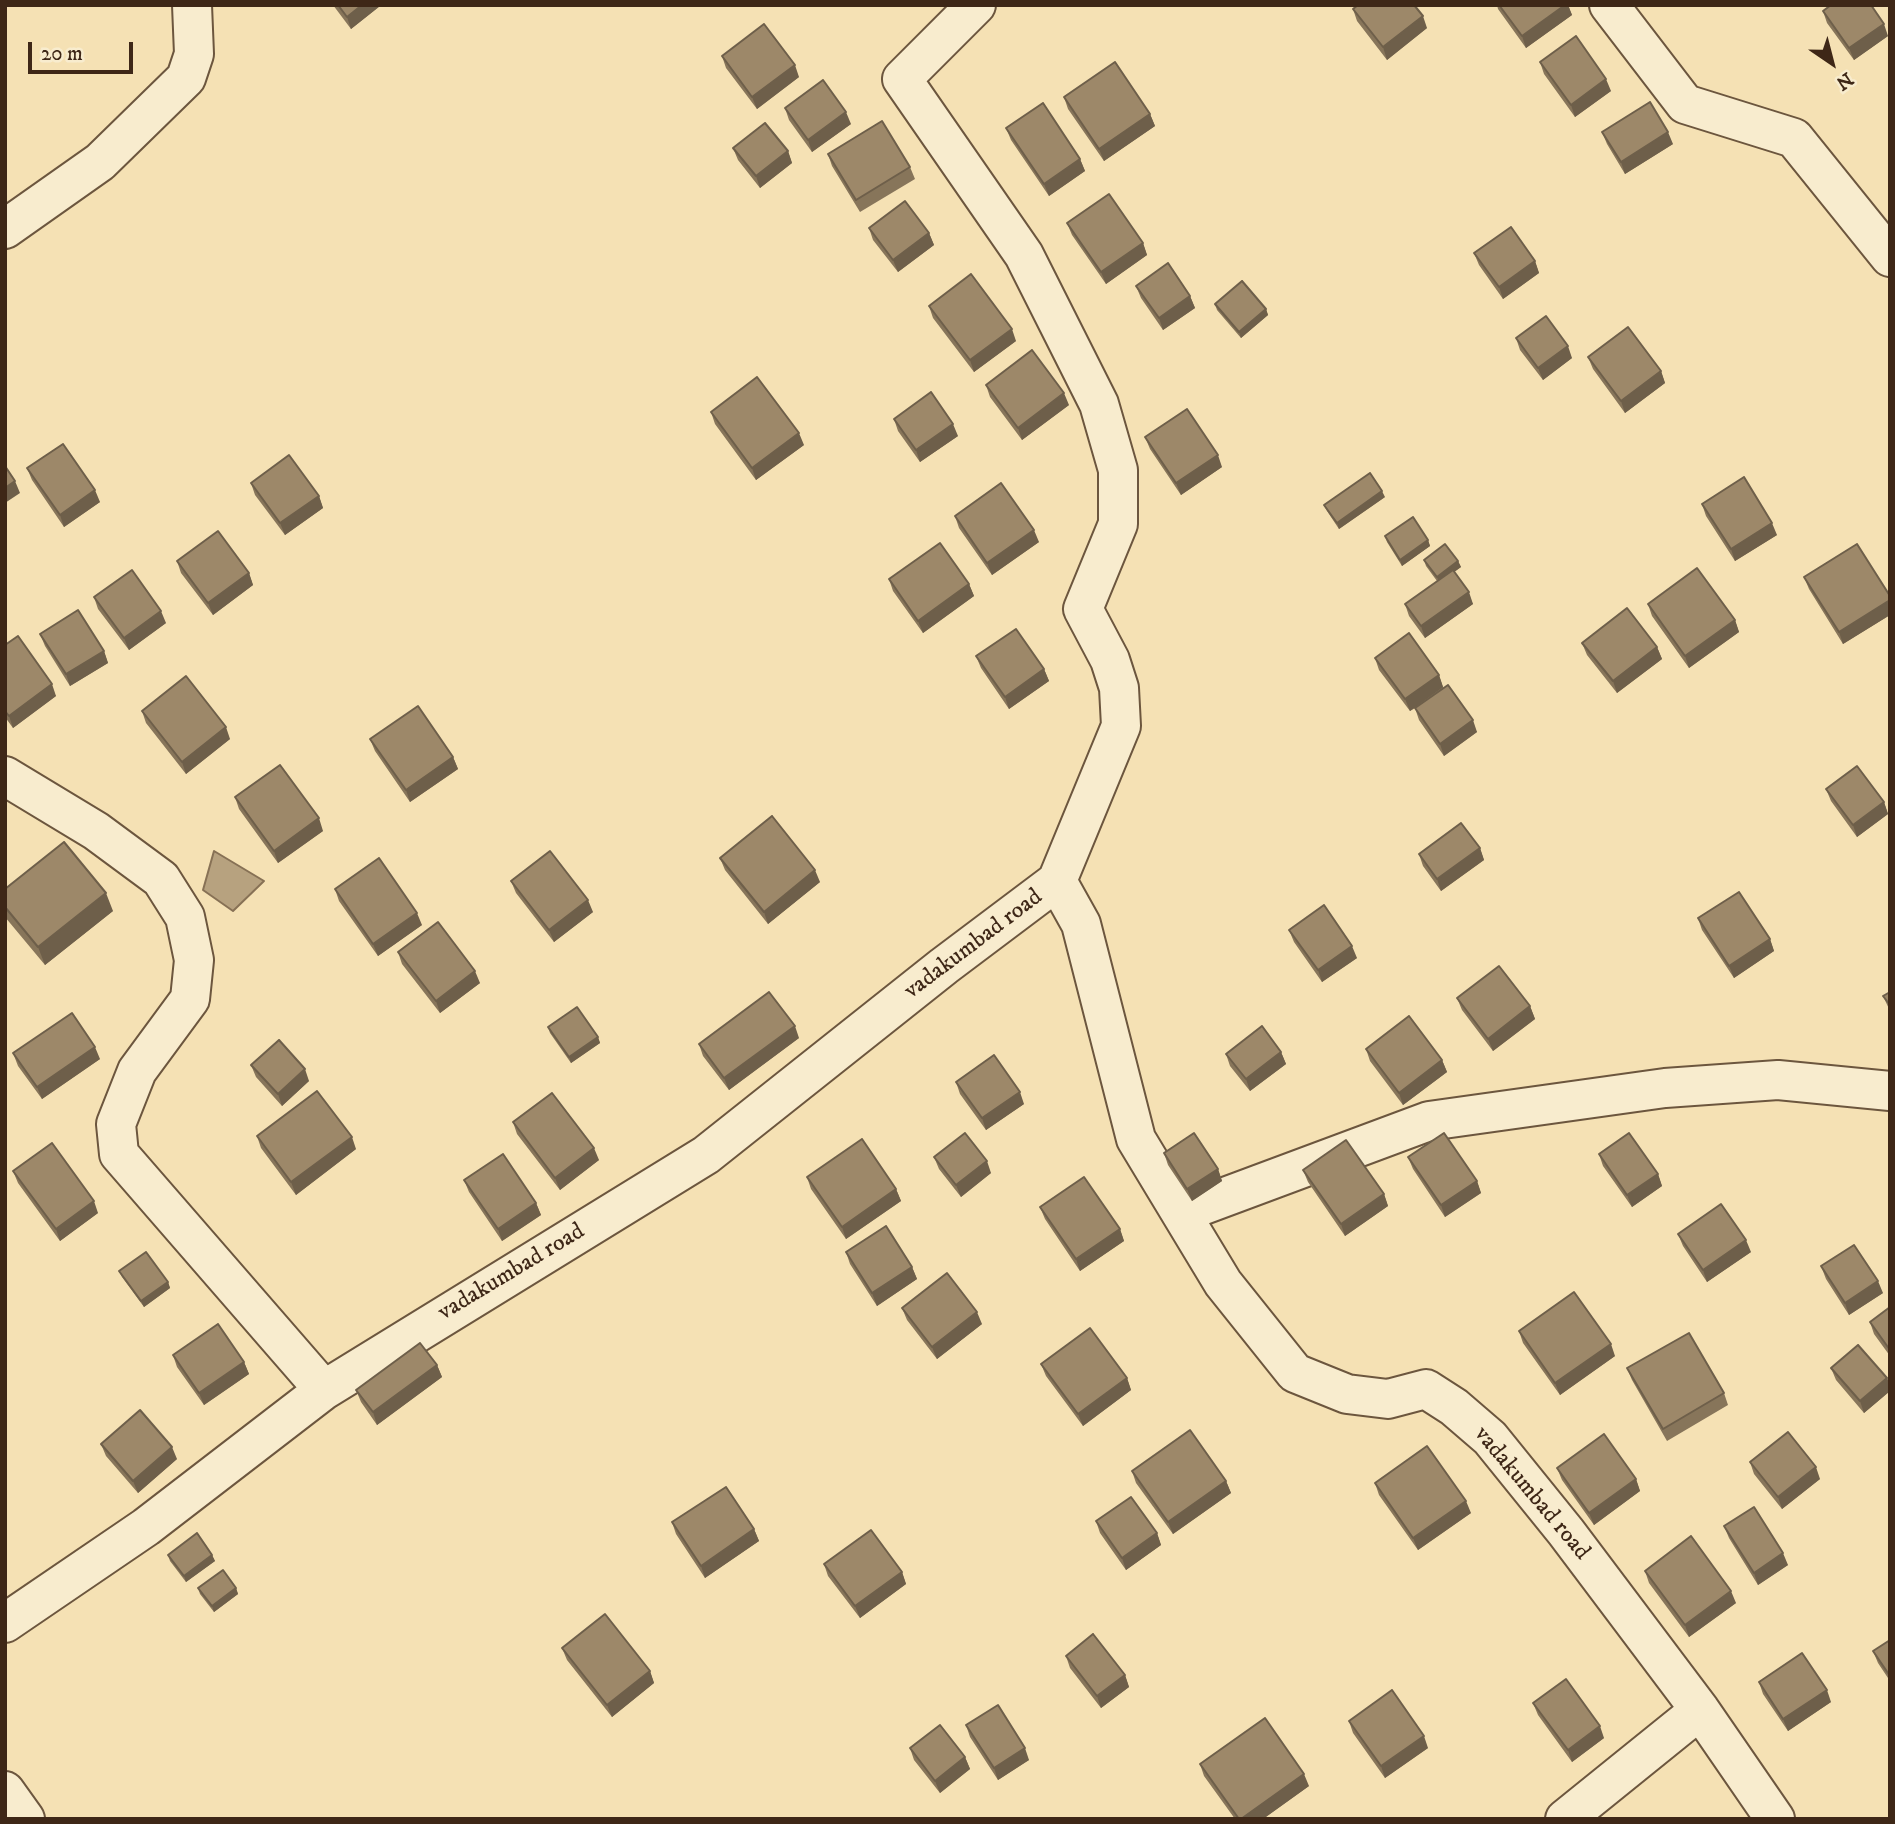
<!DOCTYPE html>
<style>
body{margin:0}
#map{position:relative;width:1895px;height:1824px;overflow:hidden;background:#f5e1b4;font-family:"IM FELL DW Pica",serif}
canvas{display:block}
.frame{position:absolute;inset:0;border:7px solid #3e2717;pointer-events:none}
.north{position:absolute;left:1797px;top:28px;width:70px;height:70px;-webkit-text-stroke:5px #f8ecce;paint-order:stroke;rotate:145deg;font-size:19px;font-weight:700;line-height:28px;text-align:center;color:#3e2717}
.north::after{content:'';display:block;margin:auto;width:24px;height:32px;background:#3e2717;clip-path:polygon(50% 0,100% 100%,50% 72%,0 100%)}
.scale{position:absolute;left:28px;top:42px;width:105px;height:32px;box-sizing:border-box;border:4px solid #3e2717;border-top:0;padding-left:9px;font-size:21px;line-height:24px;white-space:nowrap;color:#3e2717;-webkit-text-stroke:5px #f8ecce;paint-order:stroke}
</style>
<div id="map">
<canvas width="1895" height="1824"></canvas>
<div class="frame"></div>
<div class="north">N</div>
<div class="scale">20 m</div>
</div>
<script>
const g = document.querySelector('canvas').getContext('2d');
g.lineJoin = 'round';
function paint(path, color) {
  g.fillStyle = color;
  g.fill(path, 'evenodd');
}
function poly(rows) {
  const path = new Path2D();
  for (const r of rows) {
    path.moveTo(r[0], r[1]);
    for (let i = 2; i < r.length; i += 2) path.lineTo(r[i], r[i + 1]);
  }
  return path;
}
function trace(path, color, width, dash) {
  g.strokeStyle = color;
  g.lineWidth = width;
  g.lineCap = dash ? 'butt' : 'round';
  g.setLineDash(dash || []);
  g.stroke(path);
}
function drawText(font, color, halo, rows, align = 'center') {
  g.font = font + ' "IM FELL DW Pica",serif';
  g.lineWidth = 5;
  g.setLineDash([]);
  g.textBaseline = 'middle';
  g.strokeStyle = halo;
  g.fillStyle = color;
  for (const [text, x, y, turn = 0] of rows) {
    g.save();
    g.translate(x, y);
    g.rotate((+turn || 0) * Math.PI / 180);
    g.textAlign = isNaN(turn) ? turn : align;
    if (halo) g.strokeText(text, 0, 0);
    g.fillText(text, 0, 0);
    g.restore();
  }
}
const water = poly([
 [214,851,264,881,233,911,203,890,214,851]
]);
const minor = poly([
 [976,5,902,79,1024,255,1099,404,1118,470,1118,524,1083,609,1110,660,1119,688,1121,726,1057,881],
 [1609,5,1685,104,1794,138,1890,257],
 [5,229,100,162,186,78,194,54,192,5],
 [5,776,96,831,161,879,185,917,194,960,190,999,137,1071,116,1124,119,1154,324,1390],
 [1182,1213,1429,1121,1665,1088,1778,1080,1890,1091],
 [5,1623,146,1527,324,1390,706,1155,944,966,1057,881,1081,924,1136,1139,1223,1283,1295,1373,1347,1394,1388,1399,1426,1389,1454,1407,1490,1438,1566,1532,1700,1710,1775,1819],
 [5,1791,25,1819],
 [1565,1819,1700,1710]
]);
const wall = poly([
 [333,5,380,5,380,6,351,29],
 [1497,5,1568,5,1572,15,1526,48,1498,9],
 [1353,9,1427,28,1387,60,1357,21],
 [1823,11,1888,36,1854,60,1827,23],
 [722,56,799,77,757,109,726,68],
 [1540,62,1611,91,1575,117,1544,74],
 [1064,97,1150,114,1155,126,1104,161,1068,109],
 [785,108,851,124,812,152,789,120],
 [1006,128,1080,159,1085,171,1049,196,1011,140],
 [1602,132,1673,144,1625,174,1607,144],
 [733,148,788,151,792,163,760,188,738,160],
 [828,154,910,167,915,179,860,212,832,166],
 [1067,223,1143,243,1147,255,1106,284,1072,235],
 [869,228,929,233,934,245,898,272,873,240],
 [1474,253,1535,261,1539,273,1503,299,1479,265],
 [1136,286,1190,296,1195,308,1163,330,1141,298],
 [1215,304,1266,309,1268,315,1241,338,1217,310],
 [929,306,1016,341,974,372,933,318],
 [1516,338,1572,358,1543,380,1520,350],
 [1588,357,1661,371,1665,383,1625,413,1593,369],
 [986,385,1069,405,1022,440,990,397],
 [711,412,804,445,756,480,715,424],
 [894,419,958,436,920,462,898,431],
 [1145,437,1222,467,1181,495,1150,449],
 [27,468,100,502,64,527,32,480],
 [251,483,319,496,323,508,285,535,255,495],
 [1385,497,1339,529,1327,511,1324,505],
 [1702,504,1777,535,1735,561,1706,516],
 [955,516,1039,542,992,575,959,528],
 [1385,536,1428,540,1430,546,1402,566,1387,542],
 [1424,560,1458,561,1461,567,1454,572,1473,604,1425,638,1409,616,1405,604,1437,581,1426,566],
 [177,561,249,573,253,585,213,615,181,573],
 [1804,577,1890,596,1890,615,1843,644,1809,589],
 [889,579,969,584,974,596,923,633,893,591],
 [94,597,166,623,129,650,98,609],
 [1648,604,1735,620,1739,632,1689,668,1652,616],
 [40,634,104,651,108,663,70,686,45,646],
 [1582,643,1657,647,1662,659,1617,693,1587,655],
 [5,645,56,696,13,728,5,717],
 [976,656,1044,669,1049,681,1009,709,981,668],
 [1375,658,1439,675,1443,687,1477,732,1444,756,1419,720,1415,708,1410,711,1379,670],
 [142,711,230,739,186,774,146,723],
 [370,739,453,757,458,769,410,802,375,751],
 [1826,789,1884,802,1888,814,1857,837,1831,801],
 [235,797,323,831,278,863,239,809],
 [1480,848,1484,860,1441,891,1423,866,1419,854],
 [720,858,820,882,768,924,725,870],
 [511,881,593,912,554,942,516,893],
 [5,889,113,911,45,965,5,917],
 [335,889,422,925,378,956,339,901],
 [1698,918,1770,939,1774,951,1734,978,1702,930],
 [1289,930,1357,958,1322,982,1294,942],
 [398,952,480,983,440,1013,402,964],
 [1890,992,1890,1011,1883,996],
 [1457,998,1530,1006,1535,1019,1493,1051,1462,1010],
 [548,1027,598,1037,600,1043,571,1063,550,1033],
 [799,1038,729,1090,703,1056,699,1044],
 [1366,1049,1442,1060,1447,1072,1403,1105,1370,1061],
 [1281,1052,1286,1064,1250,1091,1230,1066,1226,1054],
 [13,1053,100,1059,42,1099,18,1066],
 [251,1065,309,1081,282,1106,256,1077],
 [956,1082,1024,1104,986,1130,960,1094],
 [513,1122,599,1160,560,1190,517,1134],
 [257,1136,356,1149,296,1195,261,1148],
 [1164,1153,1218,1169,1222,1181,1192,1201,1168,1165],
 [1599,1154,1658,1174,1662,1186,1632,1207,1603,1166],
 [934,1157,991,1173,961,1197,939,1169],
 [1408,1157,1477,1181,1481,1193,1445,1217,1413,1169],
 [1303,1170,1384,1194,1388,1206,1345,1236,1308,1182],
 [13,1171,98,1213,60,1241,18,1183],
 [807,1177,896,1189,901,1201,846,1239,811,1189],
 [464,1180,536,1203,541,1215,502,1241,469,1192],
 [1040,1207,1120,1229,1124,1241,1080,1271,1045,1219],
 [1678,1234,1751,1252,1707,1282,1683,1246],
 [846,1252,912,1267,917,1279,877,1306,850,1264],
 [1821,1266,1883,1293,1849,1315,1826,1279],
 [119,1271,168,1282,170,1288,144,1307,122,1277],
 [1890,1307,1890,1356,1874,1334,1870,1322],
 [902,1308,982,1324,937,1359,907,1320],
 [1519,1331,1615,1356,1560,1395,1523,1343],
 [173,1355,244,1362,249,1374,204,1405,177,1367],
 [1041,1364,1127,1378,1131,1390,1083,1426,1046,1376],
 [437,1365,442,1377,377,1425,361,1402,356,1390],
 [1627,1368,1724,1393,1728,1405,1667,1441,1632,1380],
 [1831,1368,1887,1378,1890,1385,1890,1391,1864,1413,1836,1380],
 [101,1444,177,1459,138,1493,106,1456],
 [1750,1462,1820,1479,1782,1509,1754,1474],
 [1557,1468,1636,1479,1640,1491,1594,1525,1562,1480],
 [1132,1471,1226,1481,1231,1493,1173,1534,1136,1483],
 [1375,1483,1471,1513,1418,1550,1379,1495],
 [1096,1521,1157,1533,1161,1545,1126,1570,1100,1533],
 [672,1522,754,1529,759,1541,705,1578,676,1534],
 [1724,1526,1788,1565,1758,1585,1729,1538],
 [168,1555,212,1555,215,1561,186,1582,170,1561],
 [824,1564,902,1572,906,1584,860,1618,828,1576],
 [1645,1571,1736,1603,1689,1637,1649,1583],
 [198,1588,236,1588,238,1594,214,1612,200,1594],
 [1890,1640,1890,1681,1878,1663,1873,1651],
 [562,1648,650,1671,654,1683,612,1717,567,1660],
 [1066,1656,1125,1675,1129,1687,1101,1708,1070,1668],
 [1759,1682,1831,1702,1788,1731,1763,1694],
 [1533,1703,1604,1738,1572,1762,1538,1715],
 [1349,1721,1428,1748,1385,1778,1353,1733],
 [966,1725,1029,1760,998,1780,970,1737],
 [910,1748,965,1757,970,1769,940,1793,914,1760],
 [1200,1764,1309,1786,1263,1819,1235,1819,1204,1776]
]);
const shadedWall = poly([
 [362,5,380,5,380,6,351,29,347,17],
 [1565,5,1568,5,1572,15,1526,48,1522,36],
 [1423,16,1427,28,1387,60,1383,47],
 [1884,24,1888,36,1854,60,1849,48],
 [795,65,799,77,757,109,752,97],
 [1606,79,1611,91,1575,117,1571,105],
 [846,112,851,124,812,152,808,140],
 [1150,114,1155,126,1104,161,1099,149],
 [1668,132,1673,144,1625,174,1621,162],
 [788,151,792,163,760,188,756,176],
 [1080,159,1085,171,1049,196,1044,184],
 [929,233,934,245,898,272,893,260],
 [1143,243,1147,255,1106,284,1101,272],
 [1535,261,1539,273,1503,299,1499,287],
 [1190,296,1195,308,1163,330,1159,318],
 [1266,309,1268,315,1241,338,1239,332],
 [1012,329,1016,341,974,372,970,360],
 [1568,346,1572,358,1543,380,1538,368],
 [1661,371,1665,383,1625,413,1621,401],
 [1064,393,1069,405,1022,440,1018,428],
 [953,424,958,436,920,462,916,450],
 [799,433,804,445,756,480,752,468],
 [1218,455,1222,467,1181,495,1176,483],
 [15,481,20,493,5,503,5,488],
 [95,490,100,502,64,527,60,515],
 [1382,491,1385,497,1339,529,1337,523],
 [319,496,323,508,285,535,280,523],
 [1772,523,1777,535,1735,561,1731,549],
 [1034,530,1039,542,992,575,987,563],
 [1428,540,1430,546,1402,566,1400,560],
 [1458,561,1461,567,1439,583,1437,577],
 [249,573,253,585,213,615,208,603],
 [969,584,974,596,923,633,918,621],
 [1469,592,1473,604,1425,638,1421,626],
 [1890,600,1890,615,1843,644,1839,632],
 [161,611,166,623,129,650,124,638],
 [1735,620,1739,632,1689,668,1685,656],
 [1657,647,1662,659,1617,693,1613,681],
 [104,651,108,663,70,686,66,674],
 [1044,669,1049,681,1009,709,1005,697],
 [1439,675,1443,687,1410,711,1405,699],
 [52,684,56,696,13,728,9,716],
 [1473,720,1477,732,1444,756,1440,744],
 [226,727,230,739,186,774,182,762],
 [453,757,458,769,410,802,406,790],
 [1884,802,1888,814,1857,837,1853,825],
 [319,818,323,831,278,863,274,851],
 [1480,848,1484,860,1441,891,1437,879],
 [815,870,820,882,768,924,764,912],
 [106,893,113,911,45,965,38,947],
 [588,900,593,912,554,942,549,930],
 [417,913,422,925,378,956,373,944],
 [1770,939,1774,951,1734,978,1729,966],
 [1352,946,1357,958,1322,982,1318,970],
 [475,971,480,983,440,1013,436,1001],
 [1530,1006,1535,1019,1493,1051,1488,1039],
 [795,1026,799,1038,729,1090,724,1078],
 [598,1037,600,1043,571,1063,569,1057],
 [95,1047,100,1059,42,1099,37,1087],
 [1281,1052,1286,1064,1250,1091,1246,1079],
 [1442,1060,1447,1072,1403,1105,1399,1093],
 [305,1069,309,1081,282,1106,278,1094],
 [1020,1092,1024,1104,986,1130,982,1118],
 [352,1137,356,1149,296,1195,291,1182],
 [594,1148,599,1160,560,1190,555,1178],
 [987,1161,991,1173,961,1197,956,1185],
 [1218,1169,1222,1181,1192,1201,1187,1189],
 [1658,1174,1662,1186,1632,1207,1627,1195],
 [1477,1181,1481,1193,1445,1217,1441,1205],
 [896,1189,901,1201,846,1239,842,1227],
 [1384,1194,1388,1206,1345,1236,1341,1224],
 [94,1201,98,1213,60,1241,56,1229],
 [536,1203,541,1215,502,1241,498,1229],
 [1120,1229,1124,1241,1080,1271,1076,1259],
 [1746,1240,1751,1252,1707,1282,1703,1270],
 [912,1267,917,1279,877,1306,872,1293],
 [1878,1281,1883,1293,1849,1315,1845,1303],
 [168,1282,170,1288,144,1307,141,1301],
 [977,1312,982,1324,937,1359,932,1347],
 [1611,1344,1615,1356,1560,1395,1555,1383],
 [244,1362,249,1374,204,1405,199,1393],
 [437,1365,442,1377,377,1425,373,1412],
 [1127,1378,1131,1390,1083,1426,1078,1414],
 [1887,1378,1890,1385,1890,1391,1864,1413,1860,1401],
 [172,1447,177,1459,138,1493,133,1481],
 [1816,1467,1820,1479,1782,1509,1778,1497],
 [1636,1479,1640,1491,1594,1525,1589,1513],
 [1226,1481,1231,1493,1173,1534,1168,1522],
 [1466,1501,1471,1513,1418,1550,1413,1538],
 [754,1529,759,1541,705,1578,701,1566],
 [1157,1533,1161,1545,1126,1570,1122,1558],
 [1783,1553,1788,1565,1758,1585,1754,1573],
 [212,1555,215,1561,186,1582,184,1576],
 [902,1572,906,1584,860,1618,855,1606],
 [236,1588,238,1594,214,1612,212,1606],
 [1731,1591,1736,1603,1689,1637,1685,1625],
 [650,1671,654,1683,612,1717,607,1705],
 [1125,1675,1129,1687,1101,1708,1097,1696],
 [1827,1690,1831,1702,1788,1731,1783,1719],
 [1600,1726,1604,1738,1572,1762,1568,1750],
 [1424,1736,1428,1748,1385,1778,1381,1766],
 [1025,1748,1029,1760,998,1780,994,1768],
 [965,1757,970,1769,940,1793,935,1781],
 [1304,1774,1309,1786,1263,1819,1241,1819]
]);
const building = poly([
 [338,5,362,5,347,17,338,5],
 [1358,5,1414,5,1423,16,1383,47,1353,9,1358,5],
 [1499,5,1565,5,1522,36,1499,5],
 [1831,5,1871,5,1884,24,1849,48,1823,11,1831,5],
 [764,24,795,65,752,97,722,56,764,24],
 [1576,36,1606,79,1571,105,1540,62,1576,36],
 [1115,62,1150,114,1099,149,1064,97,1115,62],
 [823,80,846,112,808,140,785,108,823,80],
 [1650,102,1668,132,1621,162,1602,132,1650,102],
 [1043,103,1080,159,1044,184,1006,128,1043,103],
 [882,121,910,167,856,200,828,154,882,121],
 [765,123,788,151,756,176,733,148,765,123],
 [1109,194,1143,243,1101,272,1067,223,1109,194],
 [905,201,929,233,893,260,869,228,905,201],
 [1511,227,1535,261,1499,287,1474,253,1511,227],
 [1168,263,1190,296,1159,318,1136,286,1168,263],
 [971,274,1012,329,970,360,929,306,971,274],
 [1242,281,1266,309,1239,332,1215,304,1242,281],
 [1546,316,1568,346,1538,368,1516,338,1546,316],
 [1628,327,1661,371,1621,401,1588,357,1628,327],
 [1032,350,1064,393,1018,428,986,385,1032,350],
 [757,377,799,433,752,468,711,412,757,377],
 [931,392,953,424,916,450,894,419,931,392],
 [1187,409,1218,455,1176,483,1145,437,1187,409],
 [63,444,95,490,60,515,27,468,63,444],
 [289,455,319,496,280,523,251,483,289,455],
 [5,466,15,481,5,488,5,466],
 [1370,473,1382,491,1337,523,1324,505,1370,473],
 [1744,477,1772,523,1731,549,1702,504,1744,477],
 [1001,483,1034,530,987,563,955,516,1001,483],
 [1413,517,1428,540,1400,560,1385,536,1413,517],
 [218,531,249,573,208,603,177,561,218,531],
 [940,543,969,584,918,621,889,579,940,543],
 [1445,544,1458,561,1437,577,1424,560,1445,544],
 [1857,544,1890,596,1890,600,1839,632,1804,577,1857,544],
 [1697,568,1735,620,1685,656,1648,604,1697,568],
 [132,570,161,611,124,638,94,597,132,570],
 [1453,570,1469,592,1421,626,1405,604,1453,570],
 [1627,608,1657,647,1613,681,1582,643,1627,608],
 [78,610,104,651,66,674,40,634,78,610],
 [1016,629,1044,669,1005,697,976,656,1016,629],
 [1409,633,1439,675,1405,699,1375,658,1409,633],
 [18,636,52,684,9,716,5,711,5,645,18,636],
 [186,676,226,727,182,762,142,711,186,676],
 [1448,685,1473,720,1440,744,1415,708,1448,685],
 [418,706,453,757,406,790,370,739,418,706],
 [280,765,319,818,274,851,235,797,280,765],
 [1857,766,1884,802,1853,825,1826,789,1857,766],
 [772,816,815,870,764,912,720,858,772,816],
 [1461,823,1480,848,1437,879,1419,854,1461,823],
 [64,842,106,893,38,947,5,907,5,889,64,842],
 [550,851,588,900,549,930,511,881,550,851],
 [379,858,417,913,373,944,335,889,379,858],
 [1739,892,1770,939,1729,966,1698,918,1739,892],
 [1324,905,1352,946,1318,970,1289,930,1324,905],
 [438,922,475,971,436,1001,398,952,438,922],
 [1499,966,1530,1006,1488,1039,1457,998,1499,966],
 [769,992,795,1026,724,1078,699,1044,769,992],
 [1890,992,1890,1005,1883,996,1890,992],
 [577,1007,598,1037,569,1057,548,1027,577,1007],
 [72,1013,95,1047,37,1087,13,1053,72,1013],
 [1409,1016,1442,1060,1399,1093,1366,1049,1409,1016],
 [1262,1026,1281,1052,1246,1079,1226,1054,1262,1026],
 [279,1040,305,1069,278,1094,251,1065,279,1040],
 [994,1055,1020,1092,982,1118,956,1082,994,1055],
 [317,1091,352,1137,291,1182,257,1136,317,1091],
 [552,1093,594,1148,555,1178,513,1122,552,1093],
 [965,1133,987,1161,956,1185,934,1157,965,1133],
 [1194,1133,1218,1169,1187,1189,1164,1153,1194,1133],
 [1444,1133,1477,1181,1441,1205,1408,1157,1444,1133],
 [1629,1133,1658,1174,1627,1195,1599,1154,1629,1133],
 [862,1139,896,1189,842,1227,807,1177,862,1139],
 [1346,1140,1384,1194,1341,1224,1303,1170,1346,1140],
 [52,1143,94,1201,56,1229,13,1171,52,1143],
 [503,1154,536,1203,498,1229,464,1180,503,1154],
 [1084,1177,1120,1229,1076,1259,1040,1207,1084,1177],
 [1721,1204,1746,1240,1703,1270,1678,1234,1721,1204],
 [886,1226,912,1267,872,1293,846,1252,886,1226],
 [1854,1245,1878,1281,1845,1303,1821,1266,1854,1245],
 [146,1252,168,1282,141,1301,119,1271,146,1252],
 [947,1273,977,1312,932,1347,902,1308,947,1273],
 [1574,1292,1611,1344,1555,1383,1519,1331,1574,1292],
 [1890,1307,1890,1350,1870,1322,1890,1307],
 [218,1324,244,1362,199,1393,173,1355,218,1324],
 [1090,1328,1127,1378,1078,1414,1041,1364,1090,1328],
 [1689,1333,1724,1393,1663,1429,1627,1368,1689,1333],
 [420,1343,437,1365,373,1412,356,1390,420,1343],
 [1858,1345,1887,1378,1860,1401,1831,1368,1858,1345],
 [140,1410,172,1447,133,1481,101,1444,140,1410],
 [1190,1430,1226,1481,1168,1522,1132,1471,1190,1430],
 [1788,1432,1816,1467,1778,1497,1750,1462,1788,1432],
 [1604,1434,1636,1479,1589,1513,1557,1468,1604,1434],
 [1427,1446,1466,1501,1413,1538,1375,1483,1427,1446],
 [726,1487,754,1529,701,1566,672,1522,726,1487],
 [1131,1497,1157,1533,1122,1558,1096,1521,1131,1497],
 [1754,1507,1783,1553,1754,1573,1724,1526,1754,1507],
 [871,1530,902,1572,855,1606,824,1564,871,1530],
 [197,1533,212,1555,184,1576,168,1555,197,1533],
 [1691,1536,1731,1591,1685,1625,1645,1571,1691,1536],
 [223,1570,236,1588,212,1606,198,1588,223,1570],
 [605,1614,650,1671,607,1705,562,1648,605,1614],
 [1093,1634,1125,1675,1097,1696,1066,1656,1093,1634],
 [1890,1640,1890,1676,1873,1651,1890,1640],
 [1802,1653,1827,1690,1783,1719,1759,1682,1802,1653],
 [1566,1679,1600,1726,1568,1750,1533,1703,1566,1679],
 [1392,1690,1424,1736,1381,1766,1349,1721,1392,1690],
 [998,1705,1025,1748,994,1768,966,1725,998,1705],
 [1265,1718,1304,1774,1241,1819,1239,1819,1200,1764,1265,1718],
 [940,1725,965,1757,935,1781,910,1748,940,1725]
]);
const streetNames = [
 ["vadakumbad road",974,945,-37],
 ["vadakumbad road",512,1273,-31],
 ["vadakumbad road",1531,1494,50]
];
paint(water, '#b7a27f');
trace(water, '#877155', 2);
trace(minor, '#6c563e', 42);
trace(minor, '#f8ecce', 38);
paint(wall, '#87755a');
paint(shadedWall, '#6e5f4a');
paint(building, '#9d8869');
trace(building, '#6e5f4a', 2);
drawText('24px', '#3e2717', '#f8ecce', streetNames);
</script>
